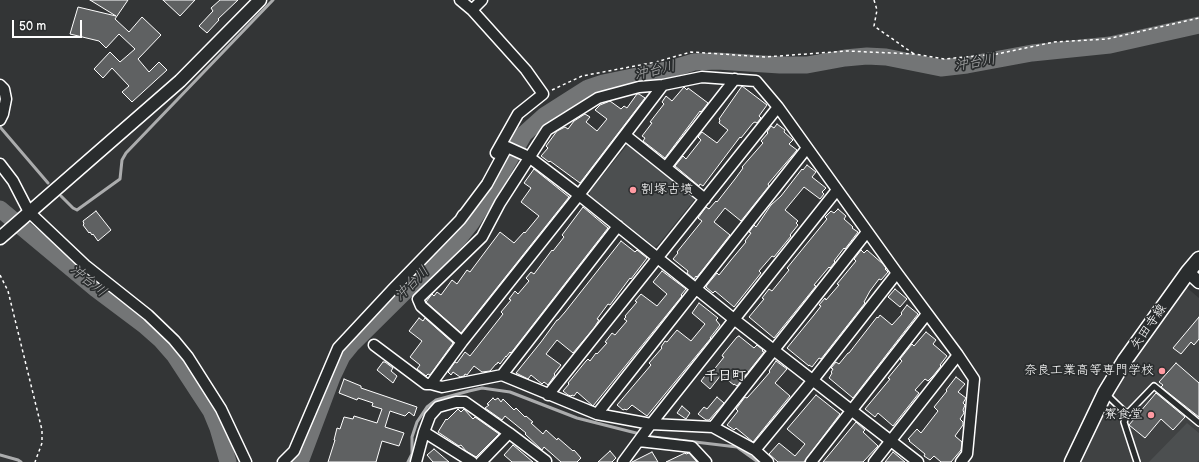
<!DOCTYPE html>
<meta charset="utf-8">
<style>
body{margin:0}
#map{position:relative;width:1199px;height:462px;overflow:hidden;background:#333536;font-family:"Balsamiq Sans",sans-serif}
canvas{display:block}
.scale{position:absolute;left:12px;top:20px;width:70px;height:18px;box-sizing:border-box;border:2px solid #fff;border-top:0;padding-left:5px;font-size:12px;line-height:14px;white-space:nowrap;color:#fff;-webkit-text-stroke:3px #2a2d2e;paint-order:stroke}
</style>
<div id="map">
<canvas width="1199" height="462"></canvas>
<div class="scale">50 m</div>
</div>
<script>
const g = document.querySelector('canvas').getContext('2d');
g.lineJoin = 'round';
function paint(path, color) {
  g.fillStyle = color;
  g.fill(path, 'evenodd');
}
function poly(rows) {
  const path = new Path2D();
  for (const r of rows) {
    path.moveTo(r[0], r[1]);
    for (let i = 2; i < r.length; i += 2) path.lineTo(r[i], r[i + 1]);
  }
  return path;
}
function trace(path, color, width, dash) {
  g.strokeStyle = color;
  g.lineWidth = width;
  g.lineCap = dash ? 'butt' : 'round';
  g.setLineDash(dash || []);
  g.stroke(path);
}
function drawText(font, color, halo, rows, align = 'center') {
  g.font = font + ' "Balsamiq Sans","Klee One",sans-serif';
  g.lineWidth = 3.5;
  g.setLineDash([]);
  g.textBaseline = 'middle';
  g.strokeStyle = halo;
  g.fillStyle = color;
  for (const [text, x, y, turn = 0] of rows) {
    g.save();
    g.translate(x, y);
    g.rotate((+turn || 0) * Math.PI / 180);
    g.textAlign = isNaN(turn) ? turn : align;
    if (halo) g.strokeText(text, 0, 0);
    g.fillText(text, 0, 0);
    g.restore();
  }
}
const built = poly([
 [1185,286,1199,298,1199,462,1076,462,1117,387,1135,355]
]);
const green = poly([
 [627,145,630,145,694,196,695,199,658,245,655,247,590,196,590,191],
 [1187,423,1199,433,1199,460,1197,462,1149,462]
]);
const stream = poly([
 [0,127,48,183],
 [61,196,73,208,77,210,120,179,122,160,126,153,273,0],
 [645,436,737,447,758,462],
 [0,455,18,460,21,462],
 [408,462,412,454,412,437,417,422,427,407,436,400,469,391,482,388,510,392,577,418,640,434]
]);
const river = poly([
 [0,209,96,289,144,325,161,340,175,356,211,411,218,428,228,462],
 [300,462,332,377,342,356,351,345,459,238,471,223,487,198,524,134,544,116,588,88,603,83,671,69,694,62,717,61,780,65,807,65,845,58,867,56,886,57,941,68,967,65,1032,53,1110,45,1199,25]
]);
const building = poly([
 [90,0,128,0,115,19,129,32,142,17,161,35,138,59,149,72,159,62,167,70,132,102,122,92,129,86,112,68,103,78,94,69,110,52,120,62,135,49,119,34,106,48,99,41,70,34,78,7,116,16,90,0],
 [163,0,195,0,180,16,163,0],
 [220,0,238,0,218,19,219,20,207,33,199,26,213,11,211,8,220,0],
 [742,86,767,105,759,116,761,118,757,123,755,122,753,123,741,138,740,137,703,186,700,184,699,186,675,166,683,156,686,159,701,140,698,137,702,132,717,143,728,130,719,123,720,120,719,119,742,86],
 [684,87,687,90,688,88,708,103,701,112,700,111,665,158,643,141,645,138,642,136,652,123,650,122,664,104,662,102,666,96,672,101,684,87],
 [637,94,639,94,645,98,580,183,550,161,549,162,541,156,548,148,546,146,557,131,565,127,568,129,574,121,585,114,590,117,586,122,597,131,607,119,595,110,600,105,610,101,621,109,624,106,627,108,637,94],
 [777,124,785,130,784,132,793,140,789,144,797,150,768,184,769,186,741,221,725,208,714,222,730,235,697,277,696,276,694,279,687,273,688,271,673,259,678,253,677,252,702,221,698,218,706,207,709,209,716,201,717,202,735,179,743,168,742,167,763,143,761,141,768,133,767,132,771,126,774,128,777,124],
 [807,165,816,172,812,177,826,188,822,192,824,194,820,199,804,187,785,210,798,221,796,223,798,225,790,235,791,236,774,257,772,256,759,271,761,273,734,307,715,291,713,293,706,287,707,285,717,273,719,275,731,260,746,242,745,241,751,233,749,232,754,225,756,227,771,205,781,196,802,169,803,170,807,165],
 [534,169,569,197,461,333,426,302,432,294,434,296,437,292,441,295,452,280,457,284,467,270,470,272,500,232,514,243,524,232,525,233,539,216,521,202,531,188,524,183,534,169],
 [583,207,608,228,511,353,510,352,506,357,506,356,500,364,498,362,497,364,496,364,490,371,482,372,474,366,467,375,465,374,464,376,460,377,453,372,451,375,448,372,455,362,457,363,465,352,470,356,503,314,501,312,511,300,509,299,515,291,518,294,529,281,526,278,531,272,534,274,552,250,553,251,564,237,562,235,583,207],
 [838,209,846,216,844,219,853,227,852,228,858,232,845,249,844,248,834,261,835,262,830,268,829,267,814,285,816,286,774,338,749,317,764,299,762,298,769,289,772,291,789,270,787,268,827,219,825,217,831,211,834,213,838,209],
 [96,211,111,230,98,241,93,234,92,235,90,232,89,233,83,225,84,224,83,221,96,211],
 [621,241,635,252,637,250,647,258,631,279,630,278,610,305,608,304,597,319,599,320,594,328,573,353,557,340,546,354,561,365,554,374,555,375,548,385,544,382,542,384,531,375,528,379,516,373,541,342,557,320,558,320,565,312,621,241],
 [861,250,864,253,867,250,883,264,886,268,885,269,888,272,881,280,879,279,870,291,864,302,865,303,821,359,819,358,812,367,809,365,809,366,787,348,814,315,821,306,819,305,825,298,826,300,839,285,837,284,856,261,854,259,861,250],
 [662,271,686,289,681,295,682,296,593,406,577,392,574,396,572,395,571,396,568,395,563,391,569,384,568,383,586,361,588,359,590,361,596,353,597,354,607,343,605,342,612,333,615,335,627,321,624,319,626,317,625,316,637,302,635,301,641,294,657,306,667,294,653,282,662,271],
 [895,289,907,299,900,307,888,297,895,289],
 [699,303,718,318,716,320,720,325,710,338,711,338,647,416,632,405,628,409,626,410,625,409,623,410,617,405,651,365,649,363,662,348,661,347,665,341,667,342,677,330,691,341,705,324,692,313,699,303],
 [907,305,918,314,853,398,829,378,832,373,831,372,833,369,831,368,836,362,839,364,848,353,849,353,877,317,878,318,880,315,892,325,902,314,901,313,907,305],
 [1199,317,1199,339,1194,345,1191,342,1181,354,1173,348,1199,317],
 [419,318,423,321,425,318,453,343,430,375,428,374,426,376,417,369,420,365,410,357,422,341,409,331,419,318],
 [926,332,936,340,933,344,947,356,940,365,941,366,933,376,928,381,925,379,915,390,919,393,893,426,878,413,875,417,865,409,890,379,888,378,902,361,900,359,912,344,914,346,926,332],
 [739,336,754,348,757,345,763,350,762,351,764,352,737,386,734,384,734,385,721,375,710,389,701,381,707,373,709,375,712,372,724,357,722,356,723,354,737,337,739,336],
 [776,361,787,369,775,383,790,396,753,442,736,428,734,430,727,425,738,411,736,409,745,397,747,398,757,387,770,372,769,371,776,361],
 [383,362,385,362,393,368,391,371,397,376,393,383,377,370,383,362],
 [1176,363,1199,383,1199,417,1161,387,1163,385,1159,382,1176,363],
 [956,377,965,384,958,392,966,398,963,403,965,405,963,410,964,413,960,419,963,422,963,425,955,436,962,442,961,450,951,462,941,462,934,456,930,460,924,456,925,454,909,441,910,440,908,439,917,429,921,433,938,411,934,407,947,391,946,390,956,377],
 [344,379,361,386,361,388,417,407,414,416,409,412,405,416,390,411,385,427,404,433,399,446,382,441,376,462,328,462,335,440,334,440,337,428,340,429,344,417,353,419,354,416,377,423,382,409,372,406,373,403,358,398,357,400,339,393,344,379],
 [1156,393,1185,417,1173,430,1161,419,1145,438,1129,425,1156,393],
 [816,395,840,414,804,462,778,462,769,454,779,443,795,456,805,444,787,429,816,395],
 [717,397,724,403,709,420,706,420,698,414,704,407,707,409,717,397],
 [493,398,495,400,498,398,501,402,503,399,514,410,516,408,525,417,526,416,533,422,531,423,543,434,546,430,557,440,558,438,573,451,574,450,581,458,577,462,561,462,544,447,542,450,525,434,526,433,505,416,502,420,485,408,489,405,487,404,493,398],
 [682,406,690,413,686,419,677,413,682,406],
 [458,409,461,412,464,409,473,419,475,417,499,434,476,457,466,451,461,445,459,446,438,432,446,419,447,420,458,409],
 [856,422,865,430,863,432,878,446,863,462,823,462,856,422],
 [513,445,533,462,512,462,504,455,513,445],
 [434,449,449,462,433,462,427,455,434,449],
 [610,451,616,458,612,462,598,462,610,451],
 [652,452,658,462,632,462,652,452],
 [893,452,905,462,885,462,893,452],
 [685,453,686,454,689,453,697,462,666,462,685,453]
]);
const path = poly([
 [874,0,877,10,874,26,914,54],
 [552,90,582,76,656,62,691,52,765,57,847,51,914,54,944,59,997,54,1054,42,1107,39,1199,18],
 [0,275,8,291,42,430,42,443,35,462]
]);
const service = poly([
 [1106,394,1127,414,1124,422,1137,462],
 [1127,414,1154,386,1199,423]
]);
const minor = poly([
 [460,0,472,10,526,70,543,94,518,114,496,153],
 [472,10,482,0],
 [0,85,4,89,6,99,3,114,0,120],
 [625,135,705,199],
 [0,164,13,181,29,212,85,265,148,315,174,340,188,357,221,409,246,462],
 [666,167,735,79],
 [460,220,487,184,507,147,529,157,579,195,735,320,918,462],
 [462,342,421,306,418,299,482,237,500,203,547,130,598,98,639,87,663,85,702,77,756,81,778,107,897,273,958,355,974,379,967,454,961,462],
 [374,345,426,384,431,384,442,387,502,375,597,414,651,424,713,427,755,450,768,462],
 [502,375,618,226],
 [431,384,462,342,579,195,663,85],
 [548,395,778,107],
 [597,414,807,148],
 [713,427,867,232],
 [424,432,472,462],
 [639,441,692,447,706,462],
 [755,450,813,380,897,273],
 [283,462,294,451,338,348,393,289,460,220,463,215],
 [416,462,424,432,430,416,438,407,456,402,465,402,509,433,546,461,545,462],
 [481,462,509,433],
 [623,462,651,424,837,190],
 [811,462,927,314],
 [874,462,958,355]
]);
const tertiary = poly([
 [0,238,180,81,260,0],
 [1188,272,1199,282]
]);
const secondary = poly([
 [1072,462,1105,393,1125,360,1188,272,1199,259]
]);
const markers = [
 [633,190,4,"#ff9aa2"],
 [1162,371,4,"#ff9aa2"],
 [1151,415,4,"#ff9aa2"]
];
const poiNames = [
 ["割塚古墳",641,190,"left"],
 ["奈良工業高等専門学校",1154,371],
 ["寮食堂",1143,415]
];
const streetNames = [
 ["矢田寺線",1149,327,-55]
];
const waterNames = [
 ["沖台川",975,63,-10],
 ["沖台川",655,71,-13],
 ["沖台川",88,281,39],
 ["沖台川",412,284,-45]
];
const neighbourhoodNames = [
 ["千日町",725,376]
];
paint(built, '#404243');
paint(green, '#4c4f50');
trace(stream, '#abacad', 3);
trace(river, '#737576', 17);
paint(building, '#5f6162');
trace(building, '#fff', 1);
trace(service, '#fff', 8);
trace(minor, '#fff', 13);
trace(tertiary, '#fff', 15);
trace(secondary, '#fff', 17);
trace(path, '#fff', 1.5, [3, 3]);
trace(service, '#2a2d2e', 5);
trace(minor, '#2a2d2e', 10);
trace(tertiary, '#2a2d2e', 12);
trace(secondary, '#2a2d2e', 14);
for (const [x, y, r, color] of markers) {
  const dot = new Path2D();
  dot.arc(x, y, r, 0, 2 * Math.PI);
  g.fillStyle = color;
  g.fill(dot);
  trace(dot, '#2a2d2e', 1.5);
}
drawText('13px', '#fff', '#2a2d2e', poiNames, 'right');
drawText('13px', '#fff', '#2a2d2e', streetNames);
drawText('italic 14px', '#b2b3b4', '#2a2d2e', waterNames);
drawText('bold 14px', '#fff', '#2a2d2e', neighbourhoodNames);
</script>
